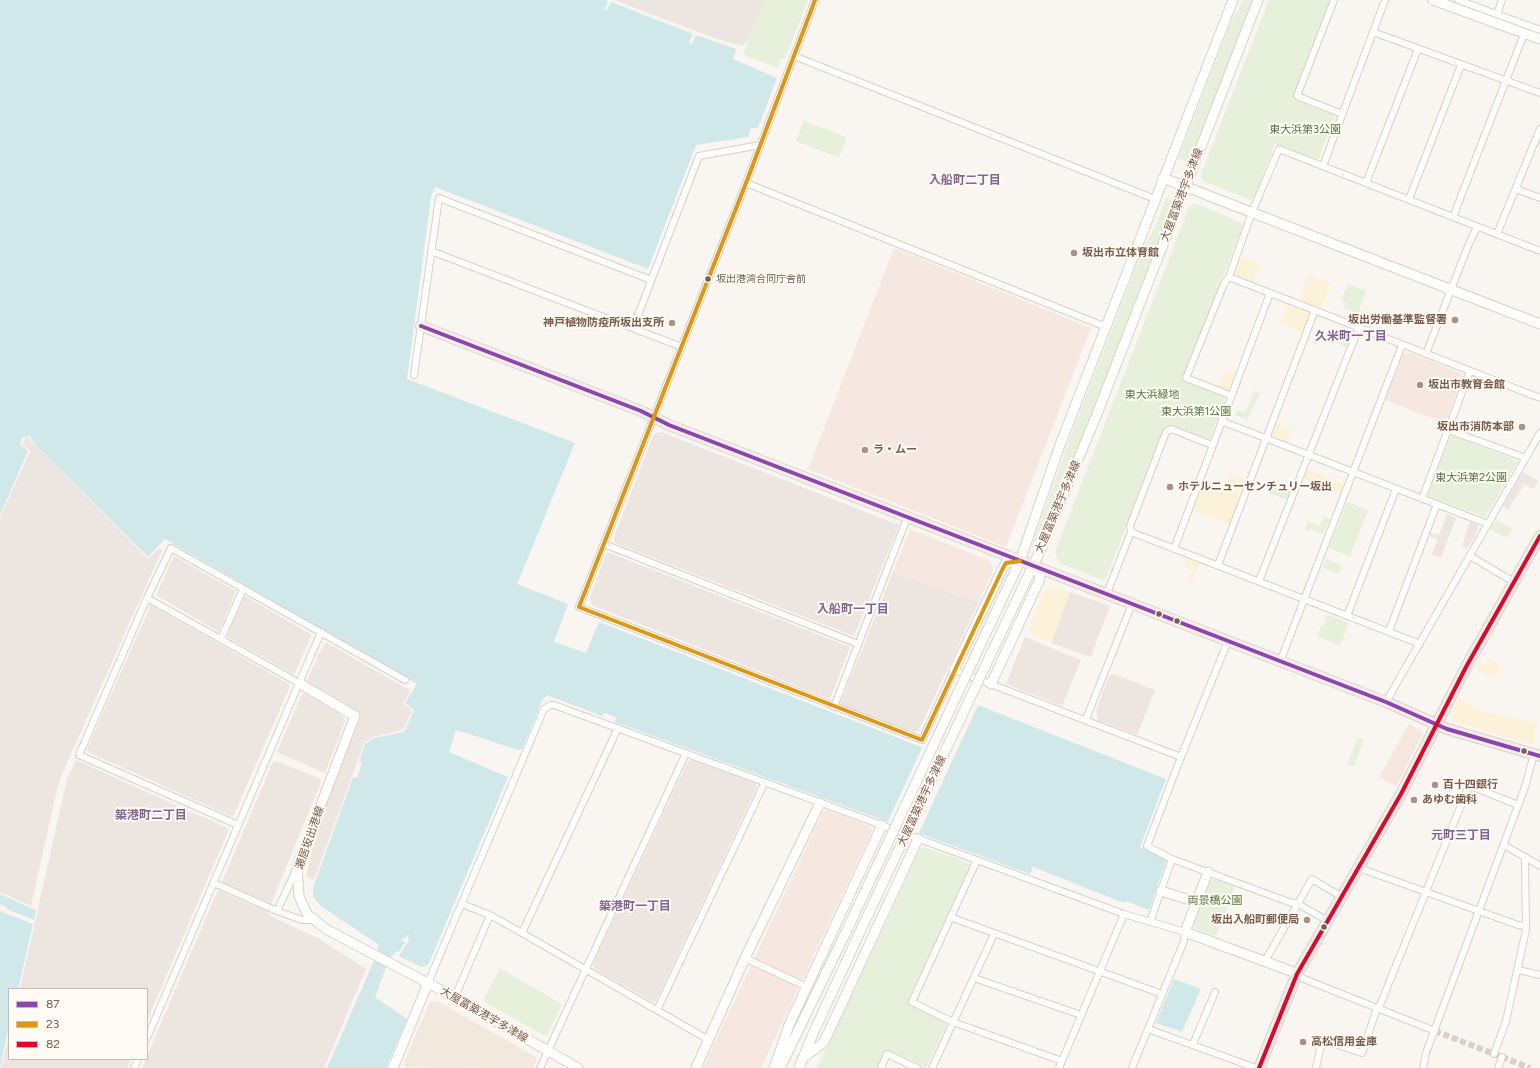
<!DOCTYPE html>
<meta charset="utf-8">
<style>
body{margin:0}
#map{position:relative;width:1540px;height:1068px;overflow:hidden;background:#f9f5f0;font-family:Figtree,sans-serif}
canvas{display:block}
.legend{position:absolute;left:8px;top:988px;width:140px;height:72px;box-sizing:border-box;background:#fffaf3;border:1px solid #cabbb1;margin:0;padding:5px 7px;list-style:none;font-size:12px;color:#7a5c4d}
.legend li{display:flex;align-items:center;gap:8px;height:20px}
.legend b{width:20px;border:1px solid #cabbb1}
</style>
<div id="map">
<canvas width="1540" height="1068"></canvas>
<ul class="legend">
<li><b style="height:5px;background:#8e44ad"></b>87</li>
<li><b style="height:5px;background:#de970f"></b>23</li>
<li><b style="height:5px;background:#e4002b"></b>82</li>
</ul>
</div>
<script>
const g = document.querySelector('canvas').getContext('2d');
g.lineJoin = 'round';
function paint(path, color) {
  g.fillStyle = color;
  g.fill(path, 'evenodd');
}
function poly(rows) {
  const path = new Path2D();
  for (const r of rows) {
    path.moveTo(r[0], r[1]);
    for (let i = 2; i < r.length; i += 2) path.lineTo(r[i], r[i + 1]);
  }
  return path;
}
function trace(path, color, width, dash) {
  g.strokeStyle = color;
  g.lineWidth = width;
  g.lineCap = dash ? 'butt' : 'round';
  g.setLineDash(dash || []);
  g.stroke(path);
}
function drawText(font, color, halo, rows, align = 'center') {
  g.font = font + ' Figtree,"Noto Sans JP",sans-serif';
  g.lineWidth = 4;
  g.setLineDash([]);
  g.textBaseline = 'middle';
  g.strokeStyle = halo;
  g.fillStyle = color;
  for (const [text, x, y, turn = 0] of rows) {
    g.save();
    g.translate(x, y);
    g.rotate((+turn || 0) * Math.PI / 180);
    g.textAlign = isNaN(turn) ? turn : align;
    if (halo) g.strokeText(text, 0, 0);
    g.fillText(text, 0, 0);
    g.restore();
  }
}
const residential = poly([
 [437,1001,536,1057,536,1062,533,1068,405,1067,404,1062,430,1002]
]);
const commercial = poly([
 [894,248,1091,328,1006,547,808,469],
 [1404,353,1410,353,1461,373,1463,376,1445,423,1385,400],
 [910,529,990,561,993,570,978,603,893,572],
 [1409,724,1422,731,1423,733,1396,787,1379,777],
 [827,810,870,826,872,831,761,1068,703,1068,823,812]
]);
const industrial = poly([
 [614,0,765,0,749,39,742,46,714,38],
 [661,432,899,525,854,636,615,543,614,537,654,434],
 [27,436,148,559,159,548,162,550,62,774,56,793,31,906,0,892,0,518,30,451,22,444],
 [1523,472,1538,481,1533,489,1520,482,1524,485,1508,509,1503,506],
 [1447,514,1456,518,1441,558,1432,555,1438,539,1429,536,1430,533,1439,535],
 [1470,522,1477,524,1478,530,1468,548,1462,546],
 [607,552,850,647,830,699,592,605,589,599],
 [174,556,236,591,219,632,156,595],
 [893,572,978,603,919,730,913,732,840,705],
 [1070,592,1110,606,1091,657,1051,643],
 [245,596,310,634,311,636,295,673,293,674,227,637,243,597],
 [151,605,289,684,290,686,233,817,88,752,87,749],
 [1025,637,1081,660,1062,706,1006,684],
 [327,643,411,691,403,703,412,711,403,730,373,737,364,743,314,880,306,877,312,851,308,849,362,714,308,684,307,680,324,644],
 [1114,674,1155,690,1137,735,1098,720,1096,711,1109,676],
 [306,693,343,716,345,721,325,773,277,752,302,694],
 [76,760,229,829,147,1021,147,989,20,989,67,779],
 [692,760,755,783,757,787,656,1001,653,1002,594,969,593,964,688,761],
 [276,761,319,778,321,782,271,904,222,882,273,762],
 [218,890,268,912,269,915,321,940,366,969,324,1068,142,1068],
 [9,1035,9,1059,131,1059,127,1068,1,1068]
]);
const green = poly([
 [765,0,808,0,785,59,781,58,778,68,743,55],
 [1243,0,1253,0,1190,163,1178,159,1231,22],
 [1269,0,1330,0,1292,99,1333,115,1334,118,1319,158,1316,160,1275,144,1254,198,1250,200,1203,181,1201,174],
 [804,121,847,137,839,158,796,141],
 [1166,198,1175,202,1081,444,1055,497,1034,546,1032,545,1070,438,1144,247,1157,223],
 [1195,203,1240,222,1243,225,1183,381,1224,397,1225,399,1210,439,1207,440,1166,426,1106,578,1103,580,1059,563,1055,552,1189,207],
 [1348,284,1366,291,1358,314,1344,308,1346,302,1341,300],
 [1341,326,1353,331,1346,347,1334,342],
 [1254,391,1260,393,1247,420,1235,415,1237,410,1245,413],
 [1453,436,1516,460,1517,463,1485,517,1430,497,1428,494,1450,438],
 [1273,482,1292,489,1287,500,1269,493],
 [1347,502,1368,510,1350,556,1329,548],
 [1324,516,1330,519,1323,534,1310,529,1308,532,1305,530,1308,521,1320,526],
 [1496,520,1512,529,1507,538,1490,529],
 [1326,559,1342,565,1339,574,1322,568],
 [1326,614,1349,623,1340,646,1317,636,1322,625,1324,626,1326,621,1324,620],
 [1358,737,1364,739,1354,767,1347,764],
 [924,847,971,864,907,1003,945,1021,947,1024,927,1066,924,1067,886,1050,877,1068,816,1068,829,1043,920,849],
 [1216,879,1235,886,1216,936,1196,929,1194,923,1208,883],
 [500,968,562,1004,547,1035,543,1035,483,1001]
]);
const sand = poly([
 [1240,257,1260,264,1253,283,1237,277,1234,272],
 [1309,275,1331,284,1321,309,1299,300],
 [1287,305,1310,314,1302,333,1280,324],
 [1224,370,1235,374,1229,390,1218,386],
 [1276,424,1292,430,1287,442,1271,436],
 [1308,470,1344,484,1340,493,1304,479],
 [1228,473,1246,479,1230,525,1193,510,1203,481,1223,489],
 [1187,558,1200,564,1191,585,1187,583,1192,570,1183,566],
 [1054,586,1070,592,1051,643,1031,634,1029,629,1043,591],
 [1490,659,1501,666,1494,679,1474,668,1478,660,1486,665],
 [1458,699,1486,712,1537,723,1533,745,1453,721,1451,713]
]);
const water = poly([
 [0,0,606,0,608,1,605,9,607,10,611,2,693,34,689,42,692,44,696,35,736,49,733,59,777,78,758,128,751,128,748,137,696,145,648,269,435,187,431,197,407,379,575,443,517,584,568,604,554,642,586,653,599,622,952,759,960,744,960,698,1166,779,1140,847,1167,859,1149,910,1126,901,1124,903,1033,867,1030,874,615,722,616,717,604,713,602,716,547,695,543,699,522,749,518,750,456,730,449,752,508,777,428,965,421,967,399,956,409,940,408,938,409,933,405,939,403,938,401,940,405,942,399,952,397,951,389,959,375,997,407,1019,386,1068,327,1068,373,963,379,945,322,907,313,897,313,888,353,777,357,778,362,763,359,761,365,744,374,738,404,732,414,710,405,703,417,684,165,539,148,557,36,445,29,435,22,438,20,444,28,451,0,515],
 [0,894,36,910,34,920,7,909,7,907,0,904],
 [0,911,33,924,18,989,9,989,9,1026,0,1068],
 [1174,979,1201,989,1182,1032,1156,1023]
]);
const pier = poly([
 [961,696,979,703,918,835,887,823,923,746,951,757,957,745,941,739]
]);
const streetTunnel = poly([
 [1435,1031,1530,1068]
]);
const street = poly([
 [815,0,746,183,579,607,922,740,954,670,1181,757,1228,641],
 [1334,0,1297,96,1342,114],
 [1458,0,1540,30],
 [1497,14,1502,0],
 [1373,32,1540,93],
 [794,56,1155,199],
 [1323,166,1385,0],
 [746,183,1106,327],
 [1366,183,1418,49],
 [1516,189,1540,198],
 [1409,199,1461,65],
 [1453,217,1524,34],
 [1497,234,1540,129],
 [431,251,682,347],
 [1229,277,1540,398],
 [633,328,699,156,760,145],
 [1426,354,1468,246,1477,227],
 [414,375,439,198,651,280],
 [1230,395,1186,378,1224,284,1229,277,1252,212,1279,149,1540,251],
 [1221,421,1488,524],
 [1448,430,1526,458],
 [1422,499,1470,371],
 [1131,532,1420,644],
 [604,544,858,644],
 [1174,549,1270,293],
 [1470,556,1514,582],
 [1218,565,1315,310],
 [1259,581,1359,327],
 [1107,593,1131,532,1130,526,1166,432,1171,429,1212,445],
 [147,598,299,683],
 [1347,616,1396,489],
 [1389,631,1437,504],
 [221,639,243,589],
 [1280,662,1402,345],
 [1386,702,1540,433],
 [834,707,907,518],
 [1086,719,1132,604],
 [1181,757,1147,846,1172,859,1289,902,1298,904,1328,921],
 [238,825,79,755,147,598,171,548,405,680],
 [1504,845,1540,866],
 [977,860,912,1002,953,1022,1062,1061],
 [1359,868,1518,925,1526,926],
 [214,883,277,911,302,920,313,920],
 [462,904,490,915,522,933,709,1040],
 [277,911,296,870],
 [950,917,1162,994],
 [1150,922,1172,859],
 [522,933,618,728],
 [745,958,807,987],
 [1265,961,1312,879,1342,897],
 [1519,970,1540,975],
 [1297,974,1304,979,1435,1031],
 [974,978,1081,1015],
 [428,983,544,709,550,705,554,705,1124,914,1185,932,1184,941,1132,1068],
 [455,997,490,915],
 [657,1010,765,782],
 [1148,1029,1256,1068],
 [147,1038,321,632],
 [1193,1044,1215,992],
 [1494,1054,1506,1021,1526,930,1525,857],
 [134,1068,138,1059],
 [540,1068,686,753],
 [881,1068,887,1054,917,1068],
 [932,1068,994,934],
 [1059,1068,1124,914],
 [1316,1068,1322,1040,1362,1053,1377,1008,1380,1005,1468,788,1473,787,1518,805],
 [1423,1068,1426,1053,1525,787,1534,754],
 [1498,1068,1502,1057]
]);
const secondary = poly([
 [1433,0,1540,39],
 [1163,178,1540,324],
 [978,650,1020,561,1060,445,1233,0],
 [990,656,1040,551,1097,414,1258,0],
 [954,670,1003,568,1006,563,1020,561],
 [299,683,355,716,297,867,299,896,307,914,326,929,441,990,578,1068],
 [991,684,1039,581,1040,575,1032,566],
 [1208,872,1185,932,1291,971,1297,974],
 [1161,891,1196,902],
 [802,1059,824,1042,918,839],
 [393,1068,428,983],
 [696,1068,745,958,820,803],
 [774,1068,789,1025,882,825],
 [780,1068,847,930],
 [799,1068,812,1036,858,936]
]);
const primary = poly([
 [421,326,641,411,669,425,1386,702,1447,729,1540,756],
 [1259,1068,1297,974,1401,794,1466,667,1540,536]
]);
const secondaryBridge = poly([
 [847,930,978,650],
 [858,936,990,656]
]);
const bus1 = poly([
 [421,326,641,411,669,425,1386,702,1447,729,1540,756]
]);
const bus2 = poly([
 [815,0,746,183,579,607,922,740,1003,568,1006,563,1020,561]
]);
const bus3 = poly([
 [1259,1068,1297,974,1401,794,1466,667,1540,536]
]);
const markers = [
 [1074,253,4,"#a69286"],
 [708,279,3.5,"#7a5c4d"],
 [1455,320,4,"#a69286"],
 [672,323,4,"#a69286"],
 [1420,385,4,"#a69286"],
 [1522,427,4,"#a69286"],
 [865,450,4,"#a69286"],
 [1170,487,4,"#a69286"],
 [1159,614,3.5,"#7a5c4d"],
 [1177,621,3.5,"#7a5c4d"],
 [1524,751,3.5,"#7a5c4d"],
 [1435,785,4,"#a69286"],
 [1414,800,4,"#a69286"],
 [1307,920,4,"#a69286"],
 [1324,927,3.5,"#7a5c4d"],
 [1303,1042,4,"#a69286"]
];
const busNames = [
 ["坂出港湾合同庁舎前",716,279]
];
const parkNames = [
 ["東大浜第3公園",1305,130],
 ["東大浜緑地",1152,395],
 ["東大浜第1公園",1196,412],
 ["東大浜第2公園",1471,478],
 ["両景橋公園",1215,901]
];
const streetNames = [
 ["大屋冨築港宇多津線",1182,195,-69],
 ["大屋冨築港宇多津線",1058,507,-67],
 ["大屋冨築港宇多津線",922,801,-65],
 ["瀬居坂出港線",310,838,-71],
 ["大屋冨築港宇多津線",484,1015,30]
];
const poiNames = [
 ["坂出市立体育館",1082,253],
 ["坂出労働基準監督署",1447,320,"right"],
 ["神戸植物防疫所坂出支所",664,323,"right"],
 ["坂出市教育会館",1428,385],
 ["坂出市消防本部",1514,427,"right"],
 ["ラ・ムー",873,450],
 ["ホテルニューセンチュリー坂出",1178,487],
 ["百十四銀行",1443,785],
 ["あゆむ歯科",1422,800],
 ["坂出入船町郵便局",1299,920,"right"],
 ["高松信用金庫",1311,1042]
];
const neighbourhoodNames = [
 ["入船町二丁目",965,180],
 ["久米町一丁目",1351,336],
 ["入船町一丁目",853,609],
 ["築港町二丁目",151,815],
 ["元町三丁目",1461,835],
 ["築港町一丁目",635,906]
];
paint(residential, '#f2e8de');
paint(commercial, '#f6e8e1');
paint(industrial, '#ede5e0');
paint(green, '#e7f0db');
paint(sand, '#fbf2d9');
paint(water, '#d0e8ea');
paint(pier, '#f9f5f0');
trace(streetTunnel, '#d9cfc7', 6, [6, 3]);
trace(street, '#d7d1cb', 8);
trace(secondary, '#d9d2cb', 11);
trace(primary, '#dad1cc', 12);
trace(street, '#fefefd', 6);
trace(secondary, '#fefefd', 9);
trace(primary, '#f3eee8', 10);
trace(secondaryBridge, '#d9d2cb', 11, []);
trace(secondaryBridge, '#fefefd', 9);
trace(bus1, '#8e44ad', 4);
trace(bus2, '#de970f', 4);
trace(bus3, '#e4002b', 4);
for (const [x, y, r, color] of markers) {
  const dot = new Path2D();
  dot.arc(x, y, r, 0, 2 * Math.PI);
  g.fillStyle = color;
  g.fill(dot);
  trace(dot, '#fffaf3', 1.5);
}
drawText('10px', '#7a5c4d', '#fffaf3', busNames, 'left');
drawText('11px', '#537a41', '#fffaf3', parkNames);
drawText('11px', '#7a5c4d', '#fffaf3', streetNames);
drawText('bold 11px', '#7a5c4d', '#fffaf3', poiNames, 'left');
drawText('bold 12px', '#846695', '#fffaf3', neighbourhoodNames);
</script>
